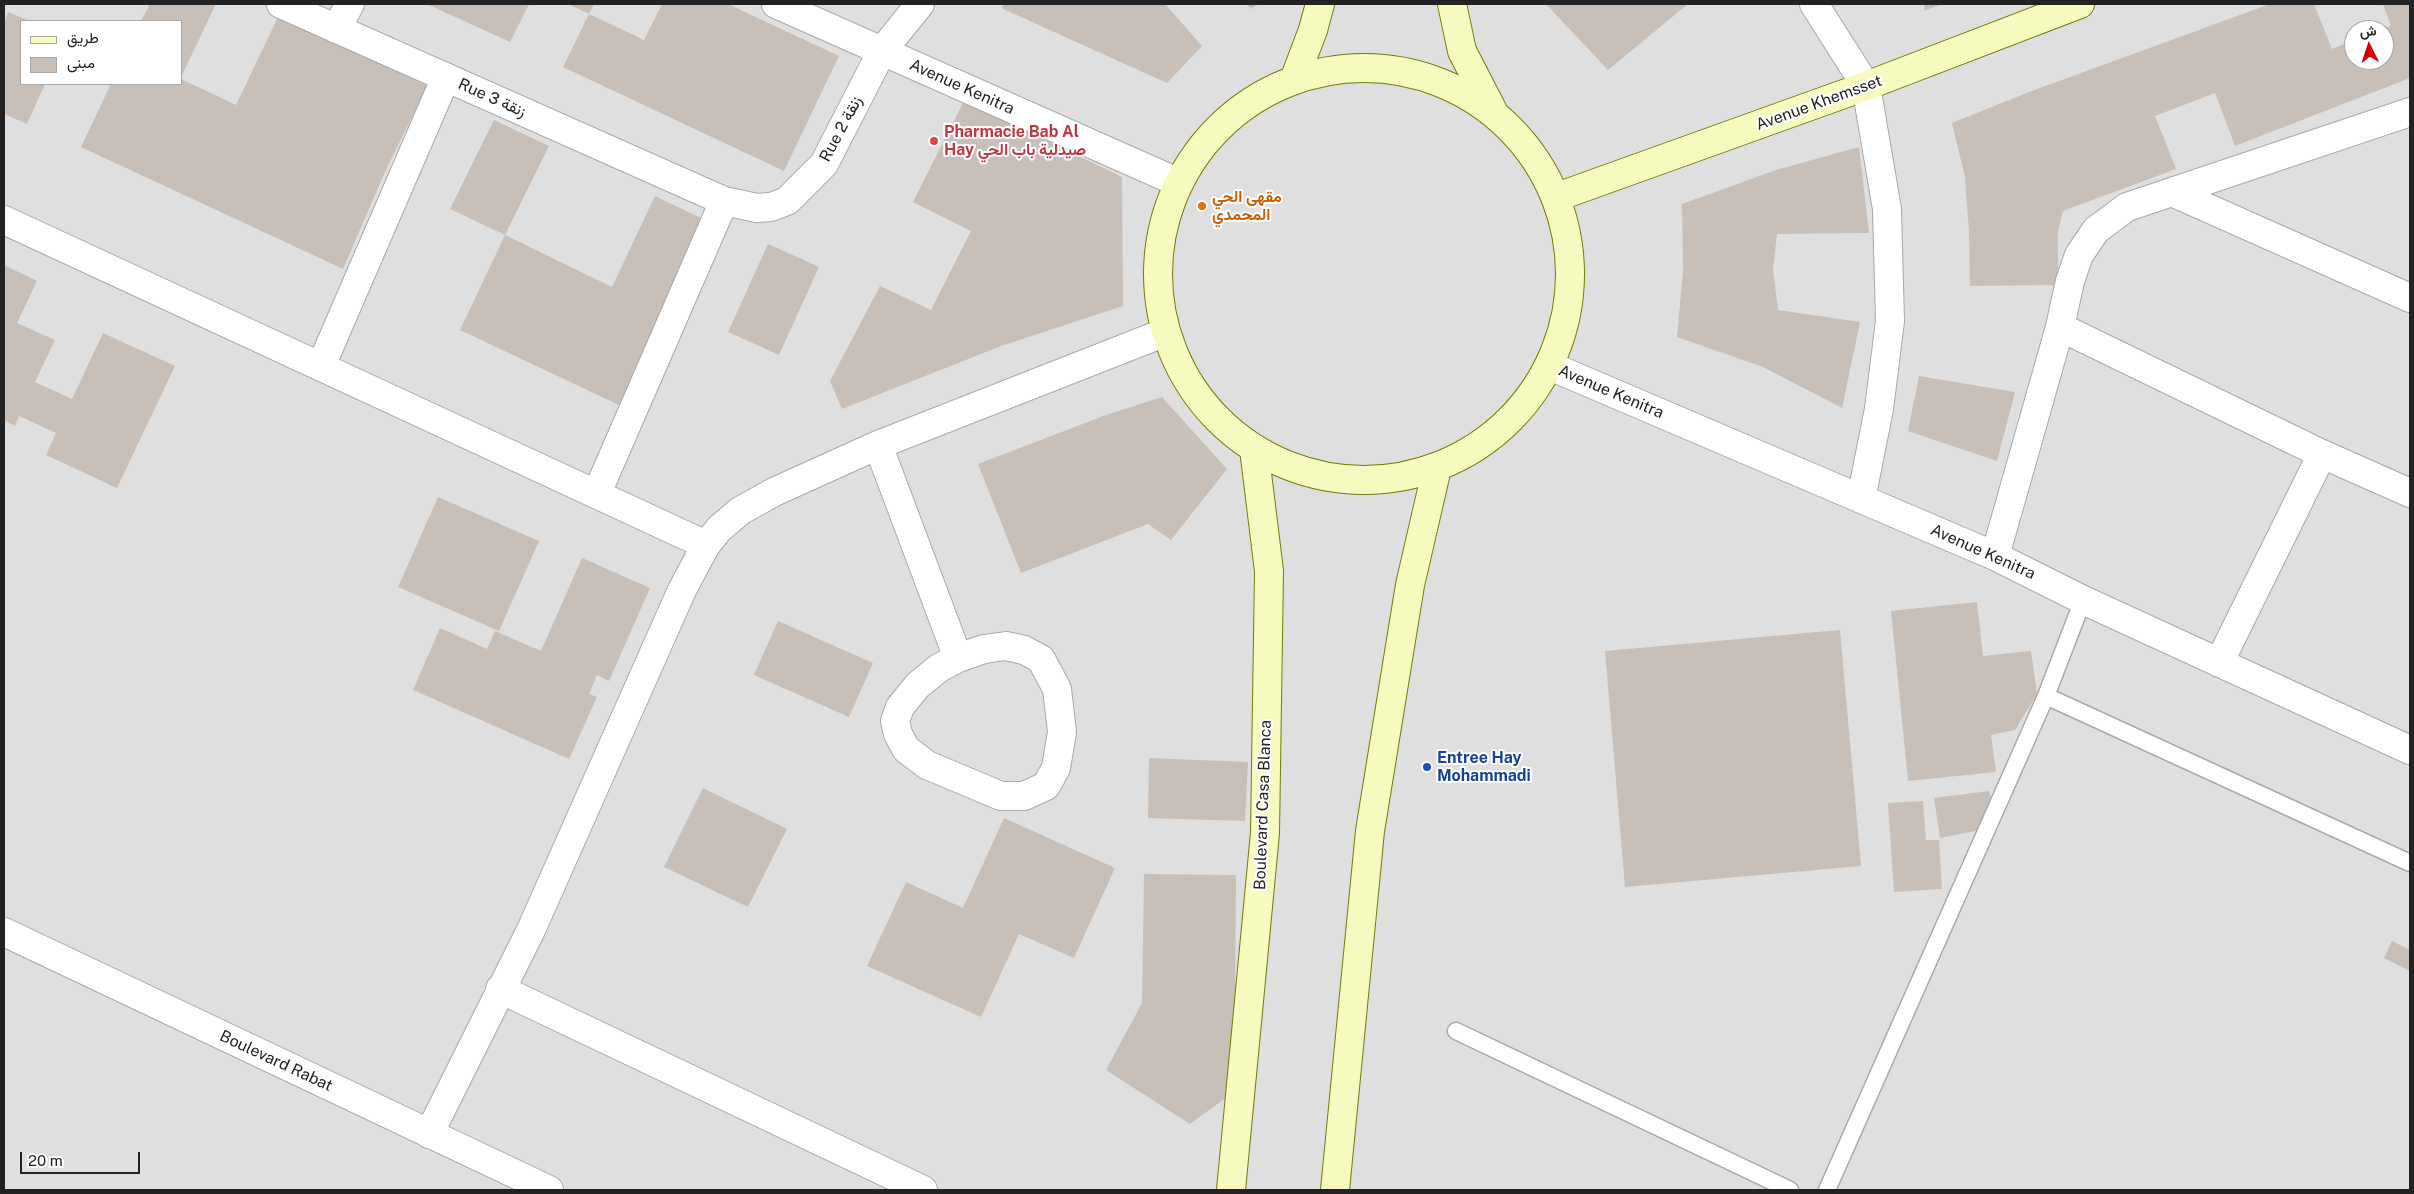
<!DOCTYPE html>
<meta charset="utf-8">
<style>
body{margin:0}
#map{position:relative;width:2414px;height:1194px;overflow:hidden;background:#f2efe9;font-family:"Public Sans",Vazirmatn,sans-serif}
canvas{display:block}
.frame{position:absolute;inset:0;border:5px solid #222;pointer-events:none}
.legend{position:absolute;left:20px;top:20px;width:162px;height:65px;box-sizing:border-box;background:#fff;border:1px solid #a7a7a7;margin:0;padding:6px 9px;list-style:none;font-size:15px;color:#222}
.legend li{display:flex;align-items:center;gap:10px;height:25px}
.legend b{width:25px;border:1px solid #a7a7a7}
.north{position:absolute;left:2344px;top:20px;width:50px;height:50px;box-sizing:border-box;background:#fff;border:1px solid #a7a7a7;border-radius:50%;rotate:356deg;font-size:14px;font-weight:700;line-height:20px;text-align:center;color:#222}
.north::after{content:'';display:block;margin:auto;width:18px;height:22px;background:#d40000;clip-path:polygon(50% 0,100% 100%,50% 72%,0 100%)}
.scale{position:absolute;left:20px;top:1152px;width:120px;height:22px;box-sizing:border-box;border:2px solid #222;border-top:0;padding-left:6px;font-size:15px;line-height:18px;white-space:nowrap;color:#222;-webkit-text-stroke:4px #fff;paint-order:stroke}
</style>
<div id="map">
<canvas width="2414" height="1194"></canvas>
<div class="frame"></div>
<ul class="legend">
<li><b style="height:6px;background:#f7fabf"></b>طريق</li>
<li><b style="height:14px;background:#c7bfb8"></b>مبنى</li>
</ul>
<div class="north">ش</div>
<div class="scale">20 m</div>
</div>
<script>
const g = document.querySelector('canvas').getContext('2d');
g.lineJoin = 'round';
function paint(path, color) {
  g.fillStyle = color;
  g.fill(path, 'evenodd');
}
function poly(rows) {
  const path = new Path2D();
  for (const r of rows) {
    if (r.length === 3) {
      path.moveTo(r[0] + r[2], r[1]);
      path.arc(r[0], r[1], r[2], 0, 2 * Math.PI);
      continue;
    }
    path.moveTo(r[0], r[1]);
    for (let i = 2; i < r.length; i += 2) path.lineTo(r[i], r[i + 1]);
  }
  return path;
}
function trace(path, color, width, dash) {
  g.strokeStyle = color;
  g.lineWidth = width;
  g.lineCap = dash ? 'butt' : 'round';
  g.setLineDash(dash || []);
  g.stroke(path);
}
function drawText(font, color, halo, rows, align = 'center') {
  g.font = font + ' "Public Sans",Vazirmatn,sans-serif';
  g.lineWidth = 4;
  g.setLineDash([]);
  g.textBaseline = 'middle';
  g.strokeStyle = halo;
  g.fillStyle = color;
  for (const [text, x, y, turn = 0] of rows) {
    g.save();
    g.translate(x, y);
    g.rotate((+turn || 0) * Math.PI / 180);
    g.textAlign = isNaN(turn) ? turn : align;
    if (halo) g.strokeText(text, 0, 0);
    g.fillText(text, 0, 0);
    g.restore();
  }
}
const residential = poly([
 [4,4,2410,4,2410,1190,4,1190],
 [21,21,181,21,181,84,21,84],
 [2354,30,2384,30,2384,60,2354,60]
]);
const building = poly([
 [150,4,209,4,215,6,181,77,181,21,141,21],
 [427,4,529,4,510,42],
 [568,4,594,4,589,14],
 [662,4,728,4,839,56,784,171,563,67,589,14,644,40],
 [1004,4,1165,4,1202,46,1167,83,1001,8],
 [1247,4,1258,4,1251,9],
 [1546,4,1688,4,1608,70],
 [1925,4,1942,4,1924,11],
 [2270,4,2314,4,2332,49,2354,40,2354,60,2384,60,2384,30,2380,30,2391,26,2383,4,2410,4,2410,78,2235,146,2215,93,2155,116,2176,169,2063,211,2058,231,2058,285,1970,286,1969,231,1965,177,1952,123,2029,92],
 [8,12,30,21,21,21,21,84,45,84,27,124,4,114,4,23],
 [279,15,427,86,384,174,343,269,81,147,111,84,181,84,181,79,236,105],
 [964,101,1122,177,1123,306,1001,346,842,409,830,381,880,286,931,310,971,231,913,202],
 [494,120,549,146,505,235,612,287,655,196,707,221,619,405,460,330,505,235,450,209],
 [1859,147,1869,233,1777,234,1773,269,1778,310,1860,322,1842,408,1763,367,1677,337,1683,271,1682,204,1776,170],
 [768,244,819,267,779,355,728,332],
 [4,265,37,281,17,323,55,340,35,382,72,399,103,333,175,366,117,488,46,455,56,433,19,416,15,426,4,420],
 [1919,376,2015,392,1997,461,1908,431],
 [1162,397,1227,469,1171,540,1148,524,1021,573,978,464,1106,415],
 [438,497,539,541,499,631,398,587],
 [582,558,650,588,609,681,597,675,589,694,597,697,569,759,413,690,440,628,487,649,495,631,541,651],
 [1977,602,1983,656,2031,651,2037,694,2015,730,1991,735,1996,772,1908,781,1891,611],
 [778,621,873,663,849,717,754,675],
 [1840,630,1861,866,1625,887,1605,651],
 [1149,758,1248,762,1245,821,1148,818],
 [703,788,787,829,748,907,664,867],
 [1989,791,1993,808,1980,830,1940,838,1934,798],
 [1923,801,1926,840,1939,840,1942,889,1894,892,1888,803],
 [1004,818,1115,868,1074,958,1019,934,981,1017,867,966,906,882,963,908],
 [1144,874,1236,875,1235,1005,1227,1097,1190,1124,1106,1070,1142,1003],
 [2392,941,2410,950,2410,971,2384,958]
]);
const lane = poly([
 [2046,696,2410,863],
 [1456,1031,1790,1190],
 [1827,1190,2046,696,2083,600]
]);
const street = poly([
 [281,4,724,201,757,208,771,207,787,201,824,164,882,51,920,4],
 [776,4,1175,181],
 [1814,4,1866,86,1887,209,1890,321,1879,409,1861,499],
 [336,29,350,4],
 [2174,193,2410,298],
 [4,220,706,545],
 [2060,327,2322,454,2410,493],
 [321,366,446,77],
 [1550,366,1995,556,2083,600,2410,750],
 [878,445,958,658],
 [597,493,724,201],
 [1995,556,2060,327,2070,281,2079,255,2096,230,2127,207,2410,112],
 [1006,646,1024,650,1041,659,1057,689,1062,732,1056,768,1046,786,1024,796,1001,796,927,765,906,749,898,734,895,721,900,707,918,685,939,668,958,658,984,649,1006,646],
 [2219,663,2322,454],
 [4,932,549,1190],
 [500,989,923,1190],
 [429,1134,531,930,682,590,706,545,719,529,740,511,774,492,878,445,1166,332]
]);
const secondary = poly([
 [1452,4,1462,51,1494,113],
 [1364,274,206],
 [1294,80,1313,30,1320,4],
 [1557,197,1866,86,2080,4],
 [1231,1190,1265,833,1269,571,1254,449],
 [1335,1190,1370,831,1410,585,1437,468]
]);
const markers = [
 [934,141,5,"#e0444e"],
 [1202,206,5,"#e8710a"],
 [1427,767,5,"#1a4fb4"]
];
const streetNames = [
 ["Avenue Kenitra",962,87,24],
 ["Rue 3 زنقة",492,98,24],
 ["Avenue Khemsset",1819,103,-20],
 ["Rue 2 زنقة",841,129,-62],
 ["Avenue Kenitra",1611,392,23],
 ["Avenue Kenitra",1983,552,24],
 ["Boulevard Casa Blanca",1263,805,-88],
 ["Boulevard Rabat",276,1061,25]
];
const healthNames = [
 ["Pharmacie Bab Al",944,132],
 ["Hay صيدلية باب الحي",944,150]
];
const foodNames = [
 ["مقهى الحي",1212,197],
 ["المحمدي",1212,215]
];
const transitNames = [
 ["Entree Hay",1437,758],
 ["Mohammadi",1437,776]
];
paint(residential, '#e0dfdf');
paint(building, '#c7bfb8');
trace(lane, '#a9a9a9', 19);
trace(street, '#a9a9a9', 30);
trace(secondary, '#707d05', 30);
trace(lane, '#fff', 16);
trace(street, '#fff', 28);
trace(secondary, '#f7fabf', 28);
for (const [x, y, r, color] of markers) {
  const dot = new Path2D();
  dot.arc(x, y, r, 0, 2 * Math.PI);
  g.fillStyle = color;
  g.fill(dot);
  trace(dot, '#fff', 2);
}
drawText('16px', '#222', '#fff', streetNames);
drawText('bold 16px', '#be3a42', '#fff', healthNames, 'left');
drawText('bold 16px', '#c56008', '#fff', foodNames, 'left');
drawText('bold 16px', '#164399', '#fff', transitNames, 'left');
</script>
